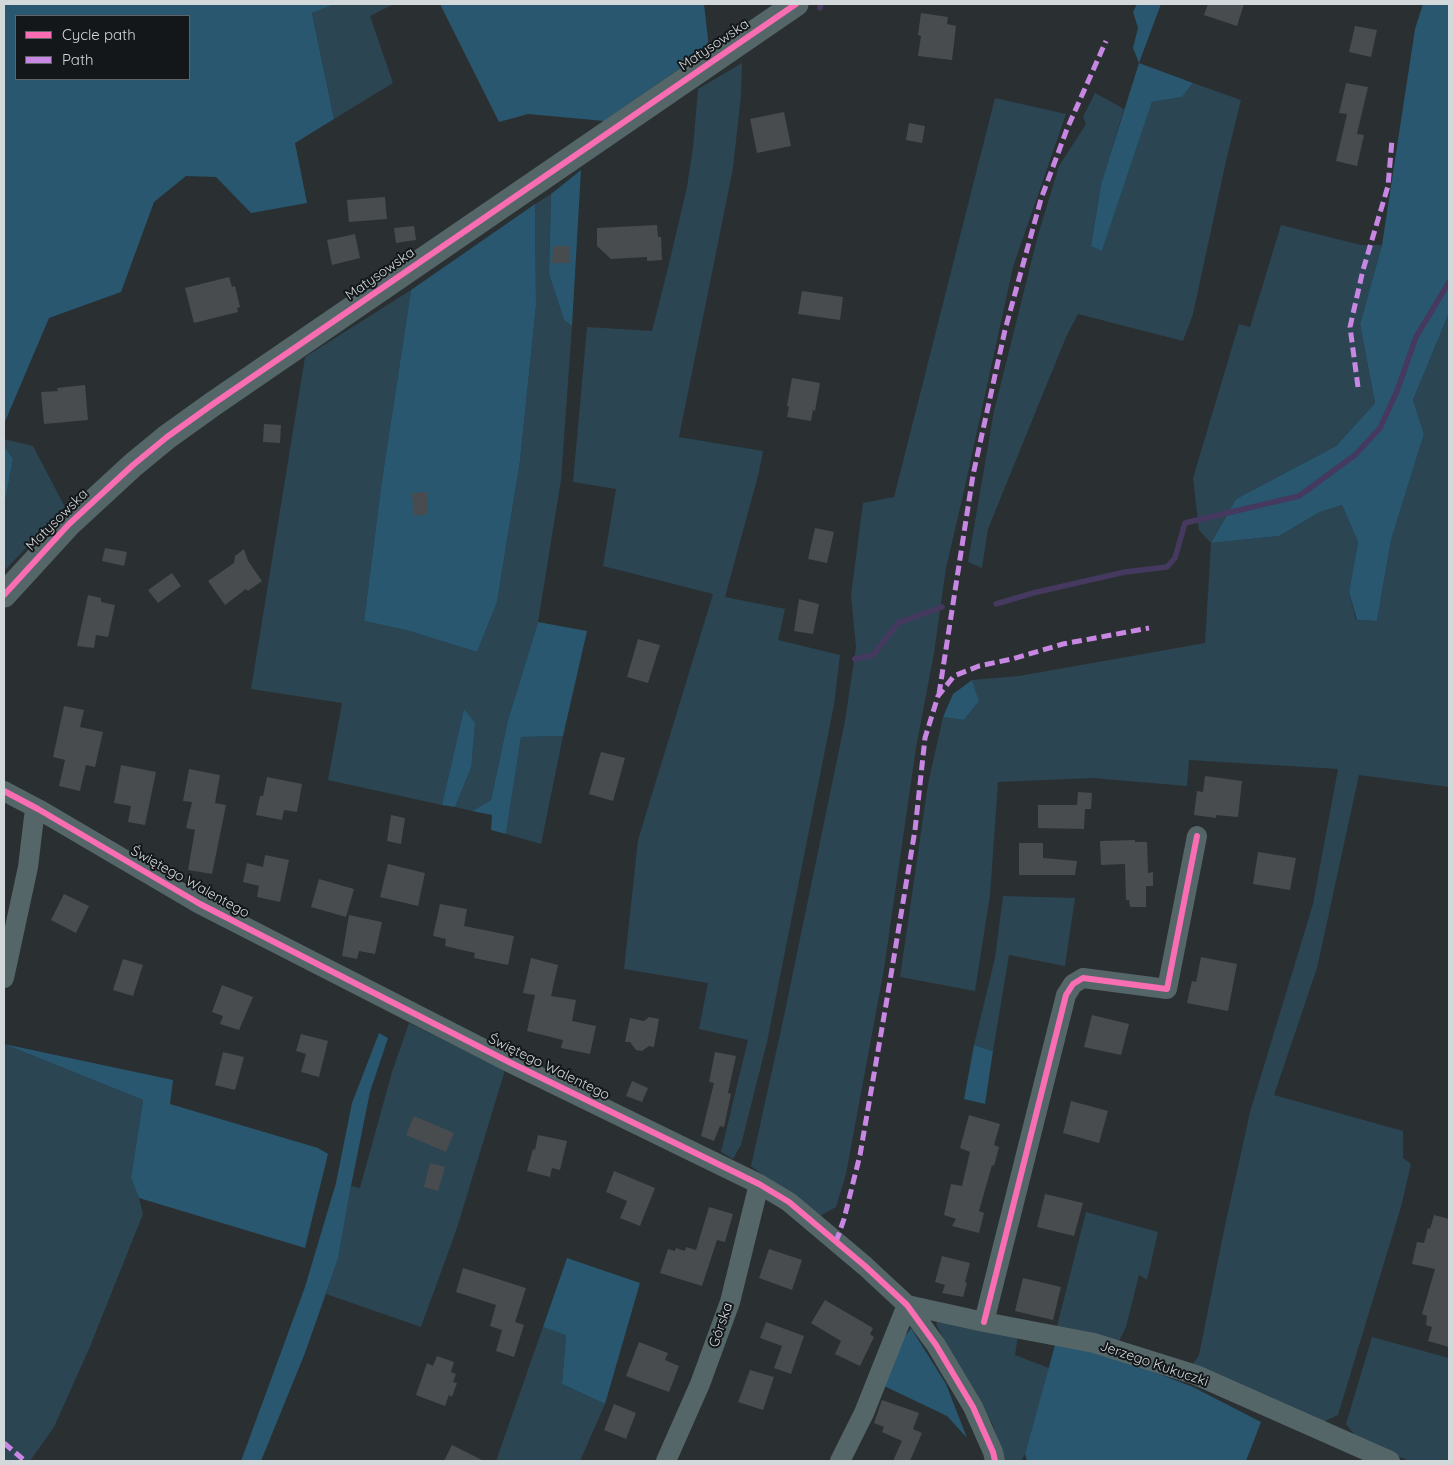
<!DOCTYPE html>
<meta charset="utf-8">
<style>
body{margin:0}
#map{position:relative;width:1453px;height:1465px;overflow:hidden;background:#2a2f32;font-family:Quicksand,sans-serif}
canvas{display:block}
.frame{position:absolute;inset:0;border:5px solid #d3d8db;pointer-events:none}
.legend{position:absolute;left:15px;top:15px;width:175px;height:65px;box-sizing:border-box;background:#131719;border:1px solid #606467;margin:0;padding:6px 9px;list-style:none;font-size:15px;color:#d3d8db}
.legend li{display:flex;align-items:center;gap:10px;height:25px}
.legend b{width:25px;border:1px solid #606467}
</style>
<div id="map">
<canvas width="1453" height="1465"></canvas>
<div class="frame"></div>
<ul class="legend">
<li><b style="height:6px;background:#f96db3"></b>Cycle path</li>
<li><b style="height:6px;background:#c787e3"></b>Path</li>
</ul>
</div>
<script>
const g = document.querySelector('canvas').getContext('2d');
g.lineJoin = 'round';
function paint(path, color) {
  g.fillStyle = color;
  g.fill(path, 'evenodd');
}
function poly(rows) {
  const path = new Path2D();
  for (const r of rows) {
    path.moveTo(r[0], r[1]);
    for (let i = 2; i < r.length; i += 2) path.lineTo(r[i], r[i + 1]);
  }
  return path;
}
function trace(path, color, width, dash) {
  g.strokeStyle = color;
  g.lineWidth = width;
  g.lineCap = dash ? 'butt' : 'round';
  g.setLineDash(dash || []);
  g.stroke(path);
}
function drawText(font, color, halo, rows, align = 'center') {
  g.font = font + ' Quicksand,sans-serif';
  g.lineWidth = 4;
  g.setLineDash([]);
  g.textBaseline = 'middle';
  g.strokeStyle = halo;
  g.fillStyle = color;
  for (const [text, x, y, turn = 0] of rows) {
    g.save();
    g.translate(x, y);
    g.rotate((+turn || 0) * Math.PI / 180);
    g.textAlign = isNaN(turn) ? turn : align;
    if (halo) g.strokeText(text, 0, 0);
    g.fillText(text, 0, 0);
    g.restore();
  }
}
const green = poly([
 [335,4,394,4,370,16,393,83,334,119,312,13],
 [742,63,741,95,733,168,679,437,763,451,759,472,725,597,785,609,778,640,840,655,834,705,767,1042,741,1145,733,1159,721,1152,748,1040,699,1029,708,983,624,969,638,840,713,594,603,566,616,489,573,482,587,327,652,331,668,268,687,187,693,147,698,89],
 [1193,83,1241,100,1226,161,1193,314,1183,341,1078,314,1066,337,988,529,982,568,968,562,994,411,1038,235,1059,166,1086,124,1083,117,1095,93,1124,109,1101,184,1091,245,1102,251,1152,102,1182,97],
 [995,98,1066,114,1013,267,964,491,946,568,934,653,916,748,884,969,846,1174,836,1207,818,1217,751,1166,784,1016,845,721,856,647,851,595,863,503,894,497],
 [551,194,549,274,564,320,572,326,561,480,538,622,508,720,491,800,472,811,455,807,471,768,464,710,442,805,328,780,342,703,251,689,305,357,411,290,381,487,364,621,406,630,477,652,497,602,520,461,536,306,535,204],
 [1281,225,1361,245,1382,245,1360,324,1375,403,1336,446,1236,499,1211,543,1279,536,1320,512,1342,505,1358,542,1349,592,1356,620,1377,621,1391,540,1424,434,1413,400,1449,313,1449,787,1359,775,1317,968,1274,1095,1403,1131,1403,1158,1411,1164,1401,1207,1338,1415,1323,1422,1191,1367,1199,1355,1223,1235,1250,1112,1313,904,1338,769,1189,760,1187,786,1093,778,998,782,990,895,975,991,900,977,928,784,943,717,964,720,979,701,972,680,1019,676,1205,643,1211,543,1199,530,1193,478,1239,324,1250,327],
 [4,439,33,446,65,507,4,571,4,507,13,459,4,446],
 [563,736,541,844,506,834,521,737],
 [1003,896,1075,898,1065,966,1009,955,993,1051,974,1045,995,958],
 [409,1023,505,1070,457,1228,421,1327,326,1294,338,1259,351,1186,360,1188,392,1072],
 [4,1044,143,1100,131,1178,139,1198,143,1214,89,1349,54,1427,30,1461,4,1461],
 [1086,1212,1158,1232,1147,1280,1139,1275,1126,1327,1119,1341,1056,1330],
 [939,1318,1018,1336,1015,1355,1049,1368,1025,1454,1021,1461,1006,1461,992,1423,951,1354,936,1324],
 [543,1327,566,1334,562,1384,605,1404,580,1461,496,1461],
 [1372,1337,1449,1358,1449,1461,1409,1461,1358,1439,1346,1424]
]);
const forest = poly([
 [4,4,335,4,312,13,334,119,295,143,307,203,251,213,216,177,186,176,154,202,121,292,49,318,4,424],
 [16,16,189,16,189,79,16,79],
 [440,4,704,4,709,48,604,121,528,114,499,122],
 [1137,4,1161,4,1139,63,1193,83,1182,97,1152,102,1102,251,1091,246,1101,184,1139,63,1133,48,1138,28,1133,12],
 [1423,4,1449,4,1449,313,1413,400,1424,434,1391,540,1377,621,1357,620,1349,592,1358,542,1342,505,1320,512,1279,536,1211,543,1236,499,1336,446,1375,403,1360,324,1382,245,1415,29],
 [581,170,572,326,564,320,549,274,551,194],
 [535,204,536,306,520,461,497,602,477,652,406,630,364,621,381,487,411,290],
 [4,446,13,459,4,507],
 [538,622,587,631,563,736,521,737,506,834,491,830,492,815,472,811,491,800,508,720],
 [972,680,979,701,964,720,943,717,953,694],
 [464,709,475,723,471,768,455,807,442,805],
 [379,1033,388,1038,370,1092,351,1186,338,1259,305,1353,261,1461,241,1461,305,1287,336,1183,352,1103],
 [4,1044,173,1080,170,1104,318,1148,328,1154,305,1248,139,1198,131,1178,143,1100],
 [974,1045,993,1051,985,1104,964,1099],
 [567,1258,640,1283,605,1404,562,1384,566,1335,543,1327],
 [911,1328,946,1384,967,1438,947,1416,882,1385,902,1341],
 [1055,1345,1112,1356,1193,1387,1261,1422,1246,1461,1027,1461,1025,1454]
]);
const stream = poly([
 [820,8,821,4],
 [996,604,1033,593,1125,572,1167,567,1175,558,1185,523,1299,496,1355,455,1380,428,1397,391,1416,337,1449,282],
 [855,659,873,655,898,623,942,607]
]);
const building = poly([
 [1208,4,1244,4,1237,26,1204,15],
 [921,13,948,17,947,24,956,26,952,60,918,56,921,36,918,35],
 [1355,26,1377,30,1371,57,1349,52],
 [1346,83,1368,87,1357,134,1364,135,1357,166,1336,161,1347,114,1339,113],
 [784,112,791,146,757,153,750,119],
 [909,123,925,126,922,143,906,140],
 [385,197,387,219,349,222,347,200],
 [657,225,658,237,661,237,662,260,647,261,647,257,611,259,597,246,597,228],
 [414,226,416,240,396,243,394,228],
 [355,234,360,258,332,265,327,240],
 [553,246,570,246,570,263,552,263],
 [229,277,232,287,235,286,240,307,237,308,238,312,194,323,185,288],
 [802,291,843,297,840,320,798,314],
 [792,378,820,383,815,411,813,410,811,421,787,417,789,407,787,406],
 [85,385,88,420,44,424,41,392,58,391,57,388],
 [264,424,281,425,280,443,263,442],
 [427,492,428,514,414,516,412,493],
 [815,528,834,532,827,563,808,559],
 [105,548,127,552,124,566,102,561],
 [244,549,248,561,262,581,248,591,246,589,225,605,208,581,234,563,235,556],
 [172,573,181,586,158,603,148,590],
 [88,595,101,598,101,602,115,605,108,637,96,635,94,648,77,646],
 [799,599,819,604,813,634,794,631],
 [638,639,660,645,648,683,627,677],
 [64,706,84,710,80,727,103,732,95,767,86,765,80,791,59,786,65,760,53,757],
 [601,752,625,758,613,801,589,794],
 [121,765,156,772,145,825,128,822,131,806,114,803],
 [189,769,220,775,215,803,226,805,212,874,188,870,195,830,186,828,192,802,183,801],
 [1205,776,1242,781,1238,817,1216,815,1216,818,1194,815,1197,791,1203,792],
 [267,777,302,784,297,812,284,810,282,820,256,815,260,796,263,796],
 [1078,792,1092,793,1091,809,1085,809,1084,829,1038,828,1038,805,1077,805],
 [391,815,405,818,401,844,387,841],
 [1135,840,1135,842,1147,842,1148,873,1153,872,1153,886,1146,886,1146,907,1130,907,1129,900,1126,900,1125,864,1101,865,1100,841],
 [1019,843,1043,843,1043,858,1077,861,1075,875,1019,875],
 [1258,852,1296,858,1290,890,1253,884],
 [265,855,289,860,280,902,257,897,259,886,243,882,247,863,263,867],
 [388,864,425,873,418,906,380,897],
 [319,879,354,889,346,917,311,907],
 [64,894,89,906,76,933,51,920],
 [440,904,467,909,464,926,514,936,508,965,474,958,475,953,445,946,446,939,433,936],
 [349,915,382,922,375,954,359,951,357,959,342,956],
 [1201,957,1237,964,1228,1011,1187,1003,1192,981,1196,982],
 [531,958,558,965,551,996,576,1000,572,1021,596,1026,590,1054,561,1048,563,1040,527,1031,535,995,523,993],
 [123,959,143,965,133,996,113,990],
 [222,985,253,997,239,1030,220,1024,223,1016,212,1012],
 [1092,1015,1129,1024,1121,1055,1084,1047],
 [649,1017,659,1019,654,1047,649,1046,642,1051,636,1050,630,1042,625,1042,630,1018,644,1021],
 [301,1034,328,1041,319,1077,301,1072,306,1054,296,1051],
 [223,1052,244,1057,235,1090,215,1085],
 [715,1052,736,1056,728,1093,731,1094,724,1127,720,1126,714,1141,701,1136,714,1083,709,1082],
 [632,1081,648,1088,642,1102,626,1096],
 [1071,1101,1108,1111,1099,1143,1063,1133],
 [969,1115,1000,1124,994,1145,999,1147,994,1166,992,1165,979,1211,984,1213,979,1233,952,1226,956,1219,944,1215,951,1184,962,1186,970,1152,960,1148],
 [414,1116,454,1133,446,1152,406,1135],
 [538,1135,567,1141,560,1170,552,1168,550,1177,527,1171,533,1149,535,1150],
 [430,1163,445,1167,438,1191,424,1187],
 [614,1171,655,1188,640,1226,620,1218,627,1201,606,1192],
 [1045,1194,1083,1203,1074,1236,1037,1227],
 [709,1207,733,1214,725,1242,717,1240,702,1286,660,1273,668,1249,675,1251,676,1248,685,1251,686,1247,696,1250],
 [1434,1215,1449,1219,1449,1347,1428,1341,1432,1327,1426,1325,1427,1316,1422,1314,1435,1269,1412,1264,1417,1242,1424,1243,1428,1228,1430,1229],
 [769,1249,802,1260,792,1290,759,1278],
 [942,1256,970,1263,965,1282,967,1283,963,1297,942,1293,945,1285,935,1282],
 [463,1268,526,1288,515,1322,524,1325,514,1357,496,1351,502,1330,490,1326,496,1305,456,1292],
 [1023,1278,1061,1287,1053,1320,1015,1311],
 [825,1300,873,1328,870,1334,874,1337,860,1366,835,1354,841,1341,811,1323],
 [766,1322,804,1336,791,1374,774,1368,782,1346,760,1338],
 [639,1342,668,1353,665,1360,679,1366,669,1392,626,1376],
 [437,1356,454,1362,451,1372,456,1374,453,1382,457,1383,452,1397,449,1395,445,1406,416,1395,427,1363,433,1366],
 [750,1370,774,1377,763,1410,738,1402],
 [882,1400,919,1413,913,1429,922,1433,910,1461,893,1461,902,1441,882,1432,884,1427,874,1423],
 [614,1404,636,1413,626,1439,604,1430],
 [452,1445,484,1461,444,1461]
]);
const minor = poly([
 [4,791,38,809,200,904,511,1063,759,1184,789,1202,865,1266,907,1305,936,1345,973,1407,993,1452,995,1461],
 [4,978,28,867,34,817,38,809],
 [984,1322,1066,995,1073,984,1083,978,1167,989,1197,836],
 [666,1461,700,1384,730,1302,759,1184],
 [840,1461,864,1413,907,1305,984,1322,1094,1343,1196,1375,1390,1461]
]);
const tertiary = poly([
 [4,595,69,524,133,465,167,437,213,404,796,4]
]);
const quiet = poly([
 [1358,387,1350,327,1363,270,1388,186,1392,140],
 [939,694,973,475,1005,330,1041,199,1067,129,1106,41],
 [836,1242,844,1219,860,1155,887,999,915,830,925,738,938,696,954,676,979,666,1012,659,1063,644,1149,628],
 [4,1443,25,1461]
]);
const cycleway = poly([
 [4,595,69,524,133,465,167,437,213,404,796,4],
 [4,791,38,809,200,904,511,1063,759,1184,789,1202,865,1266,907,1305,936,1345,973,1407,993,1452,995,1461],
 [984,1322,1066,995,1073,984,1083,978,1167,989,1197,836]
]);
const streetNames = [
 ["Matysowska",714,45,-34],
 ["Matysowska",380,274,-35],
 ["Matysowska",57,520,-45],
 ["Świętego Walentego",190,882,29],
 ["Świętego Walentego",549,1067,26],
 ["Górska",721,1325,-71],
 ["Jerzego Kukuczki",1154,1364,19]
];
paint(green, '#2b4553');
paint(forest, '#28576f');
trace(stream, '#453960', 5.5);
paint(building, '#484c4f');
trace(minor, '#556668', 20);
trace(tertiary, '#556668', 25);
trace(quiet, '#c787e3', 5, [10, 5]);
trace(cycleway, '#f96db3', 6);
drawText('14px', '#d3d8db', '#131719', streetNames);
</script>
